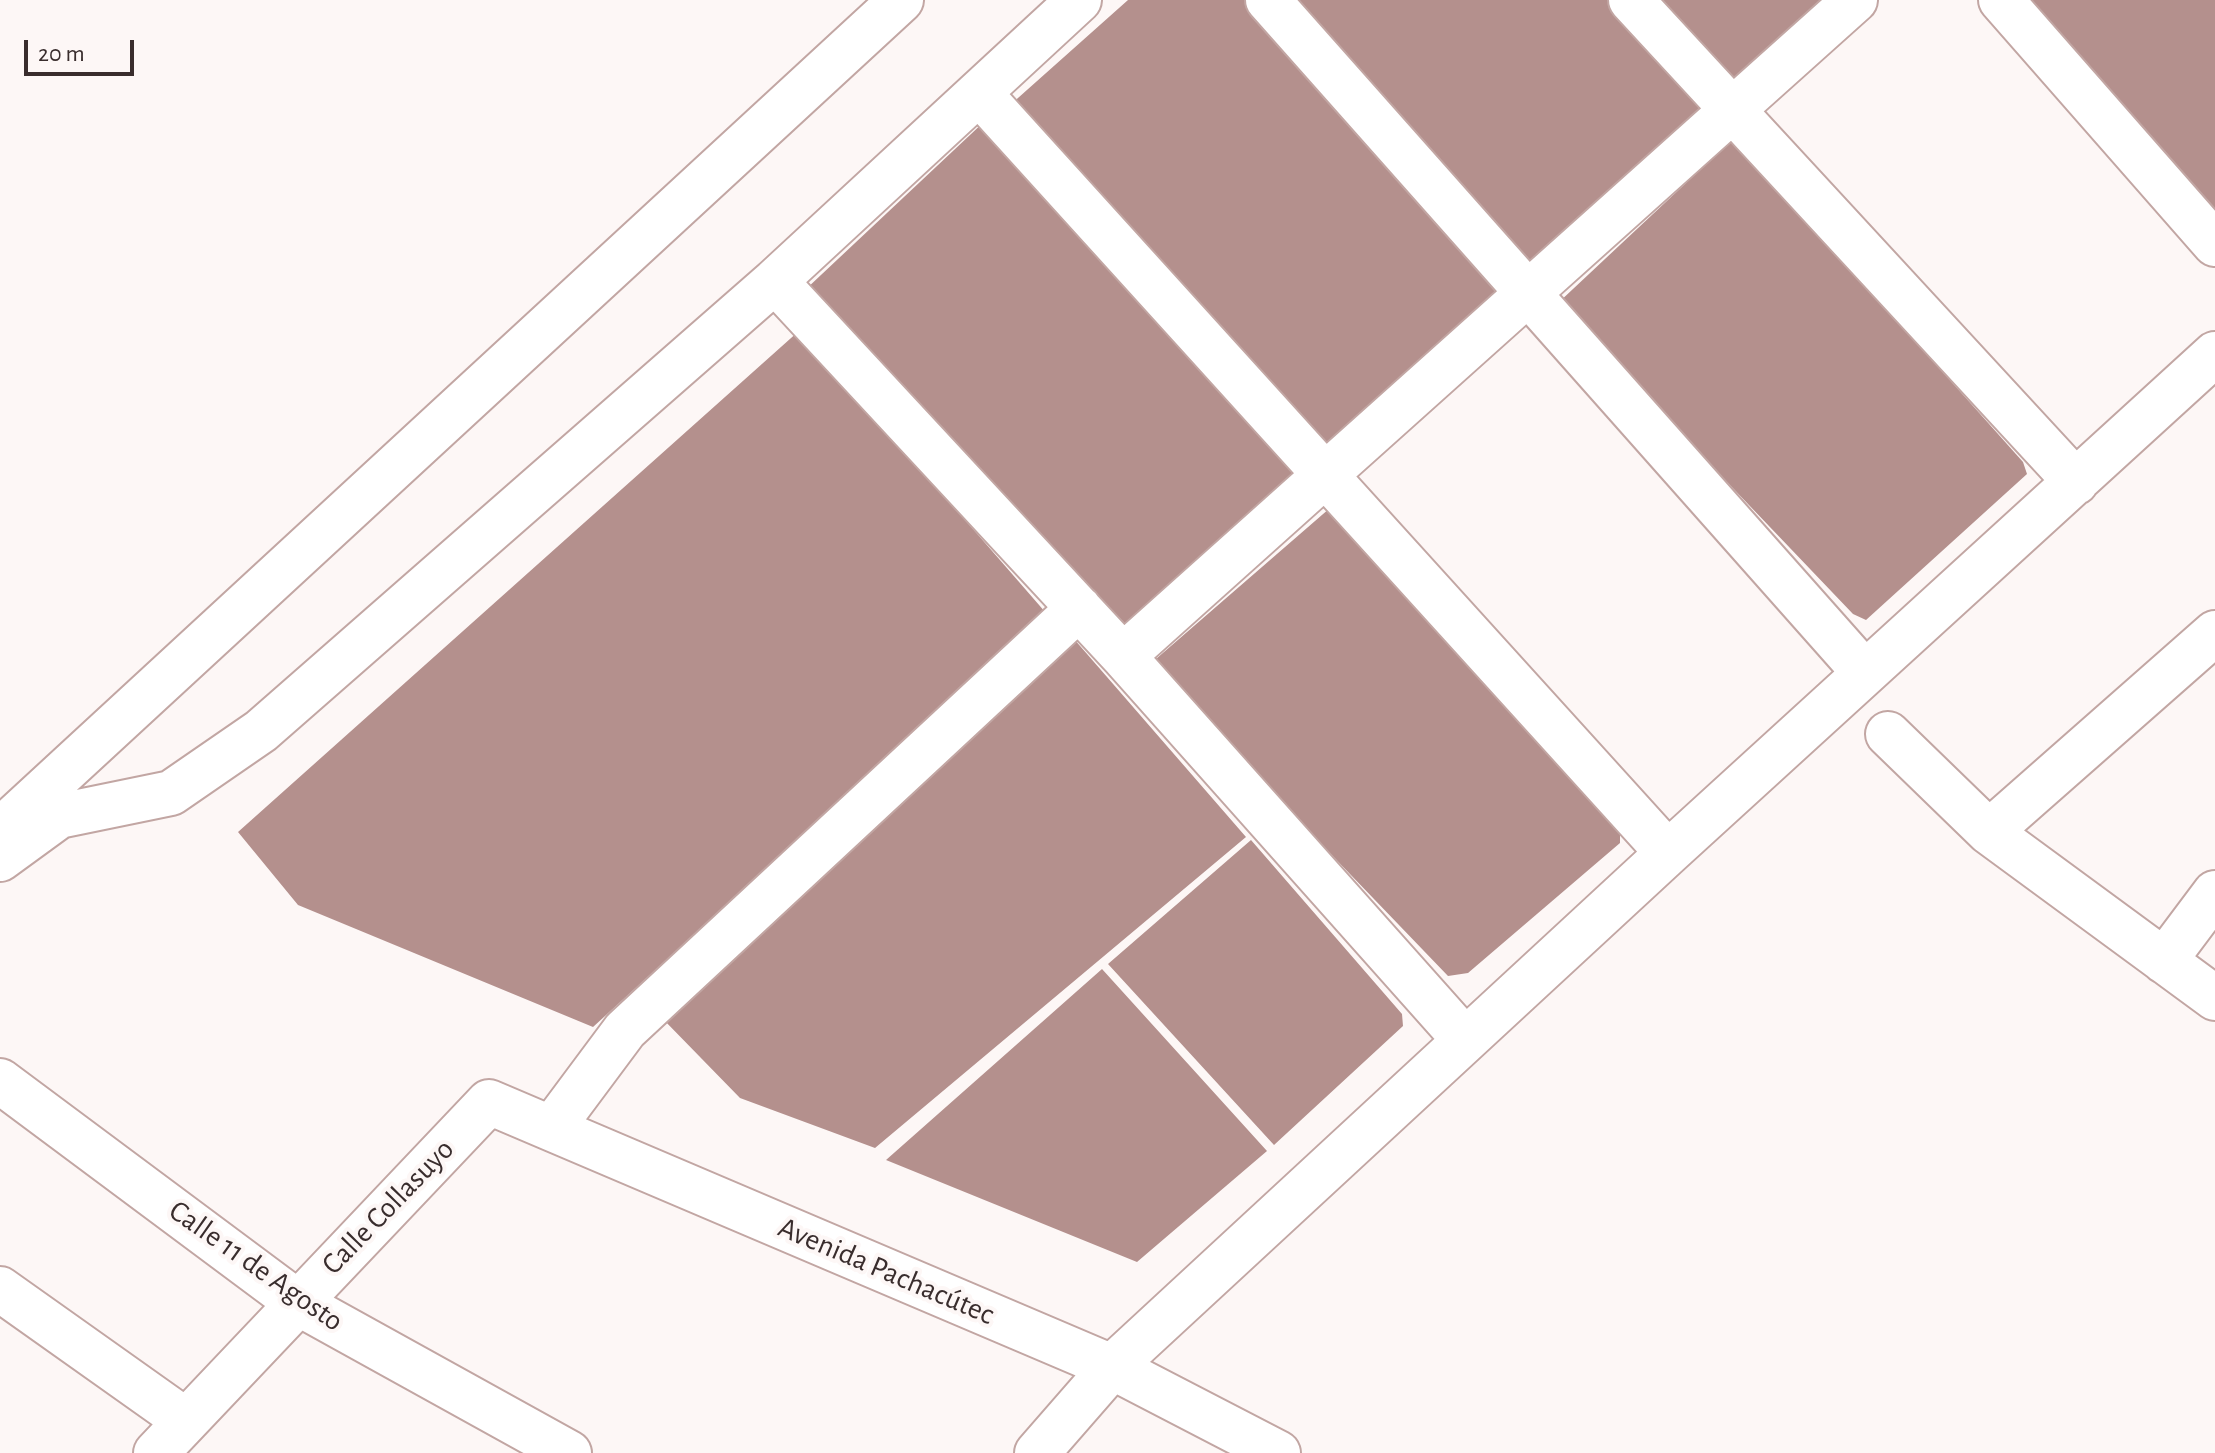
<!DOCTYPE html>
<meta charset="utf-8">
<style>
body{margin:0}
#map{position:relative;width:2215px;height:1453px;overflow:hidden;background:#fdf7f6;font-family:"Alegreya Sans",sans-serif}
canvas{display:block}
.scale{position:absolute;left:24px;top:40px;width:110px;height:36px;box-sizing:border-box;border:4px solid #392d2d;border-top:0;padding-left:10px;font-size:24px;line-height:28px;white-space:nowrap;color:#392d2d;-webkit-text-stroke:6px #fdf7f6;paint-order:stroke}
</style>
<div id="map">
<canvas width="2215" height="1453"></canvas>
<div class="scale">20 m</div>
</div>
<script>
const g = document.querySelector('canvas').getContext('2d');
g.lineJoin = 'round';
function paint(path, color) {
  g.fillStyle = color;
  g.fill(path, 'evenodd');
}
function poly(rows) {
  const path = new Path2D();
  for (const r of rows) {
    path.moveTo(r[0], r[1]);
    for (let i = 2; i < r.length; i += 2) path.lineTo(r[i], r[i + 1]);
  }
  return path;
}
function trace(path, color, width, dash) {
  g.strokeStyle = color;
  g.lineWidth = width;
  g.lineCap = dash ? 'butt' : 'round';
  g.setLineDash(dash || []);
  g.stroke(path);
}
function drawText(font, color, halo, rows, align = 'center') {
  g.font = font + ' "Alegreya Sans",sans-serif';
  g.lineWidth = 8;
  g.setLineDash([]);
  g.textBaseline = 'middle';
  g.strokeStyle = halo;
  g.fillStyle = color;
  for (const [text, x, y, turn = 0] of rows) {
    g.save();
    g.translate(x, y);
    g.rotate((+turn || 0) * Math.PI / 180);
    g.textAlign = isNaN(turn) ? turn : align;
    if (halo) g.strokeText(text, 0, 0);
    g.fillText(text, 0, 0);
    g.restore();
  }
}
const water = poly([
 [1128,0,1247,0,1501,296,1325,447,1009,106],
 [1285,0,1615,0,1707,114,1533,271],
 [1656,0,1837,0,1737,90],
 [2022,0,2215,0,2215,211],
 [987,119,1299,478,1133,632,805,290],
 [1734,138,2023,462,2027,474,1866,620,1853,614,1557,304],
 [800,330,1046,613,593,1027,298,905,238,832],
 [1330,508,1620,833,1620,843,1468,973,1448,976,1149,665],
 [1074,639,1246,837,875,1148,740,1098,661,1017],
 [1251,840,1402,1014,1403,1026,1274,1145,1108,964],
 [1102,969,1267,1151,1137,1262,886,1160]
]);
const minor = poly([
 [1268,0,1865,673],
 [1631,0,2076,482],
 [2001,0,2215,244],
 [979,93,1668,853],
 [775,281,1123,656,1465,1040],
 [1123,656,1855,0],
 [1888,734,1989,832,2215,998],
 [3,828,901,0],
 [1989,832,2215,633],
 [0,859,59,816,171,793,261,731,775,281,1079,0],
 [2164,961,2215,893],
 [0,1081,298,1303,569,1453],
 [552,1128,625,1030,1079,608],
 [0,1289,186,1421],
 [156,1453,489,1102,1112,1367,1278,1453],
 [1037,1453,1112,1367,1668,853,2215,354]
]);
const streetNames = [
 ["Calle Collasuyo",388,1207,-46],
 ["Calle 11 de Agosto",256,1266,35],
 ["Avenida Pachacútec",886,1271,23]
];
paint(water, '#b4908d');
trace(minor, '#c2a6a3', 48);
trace(minor, '#fff', 44);
drawText('30px', '#392d2d', '#fdf7f6', streetNames);
</script>
